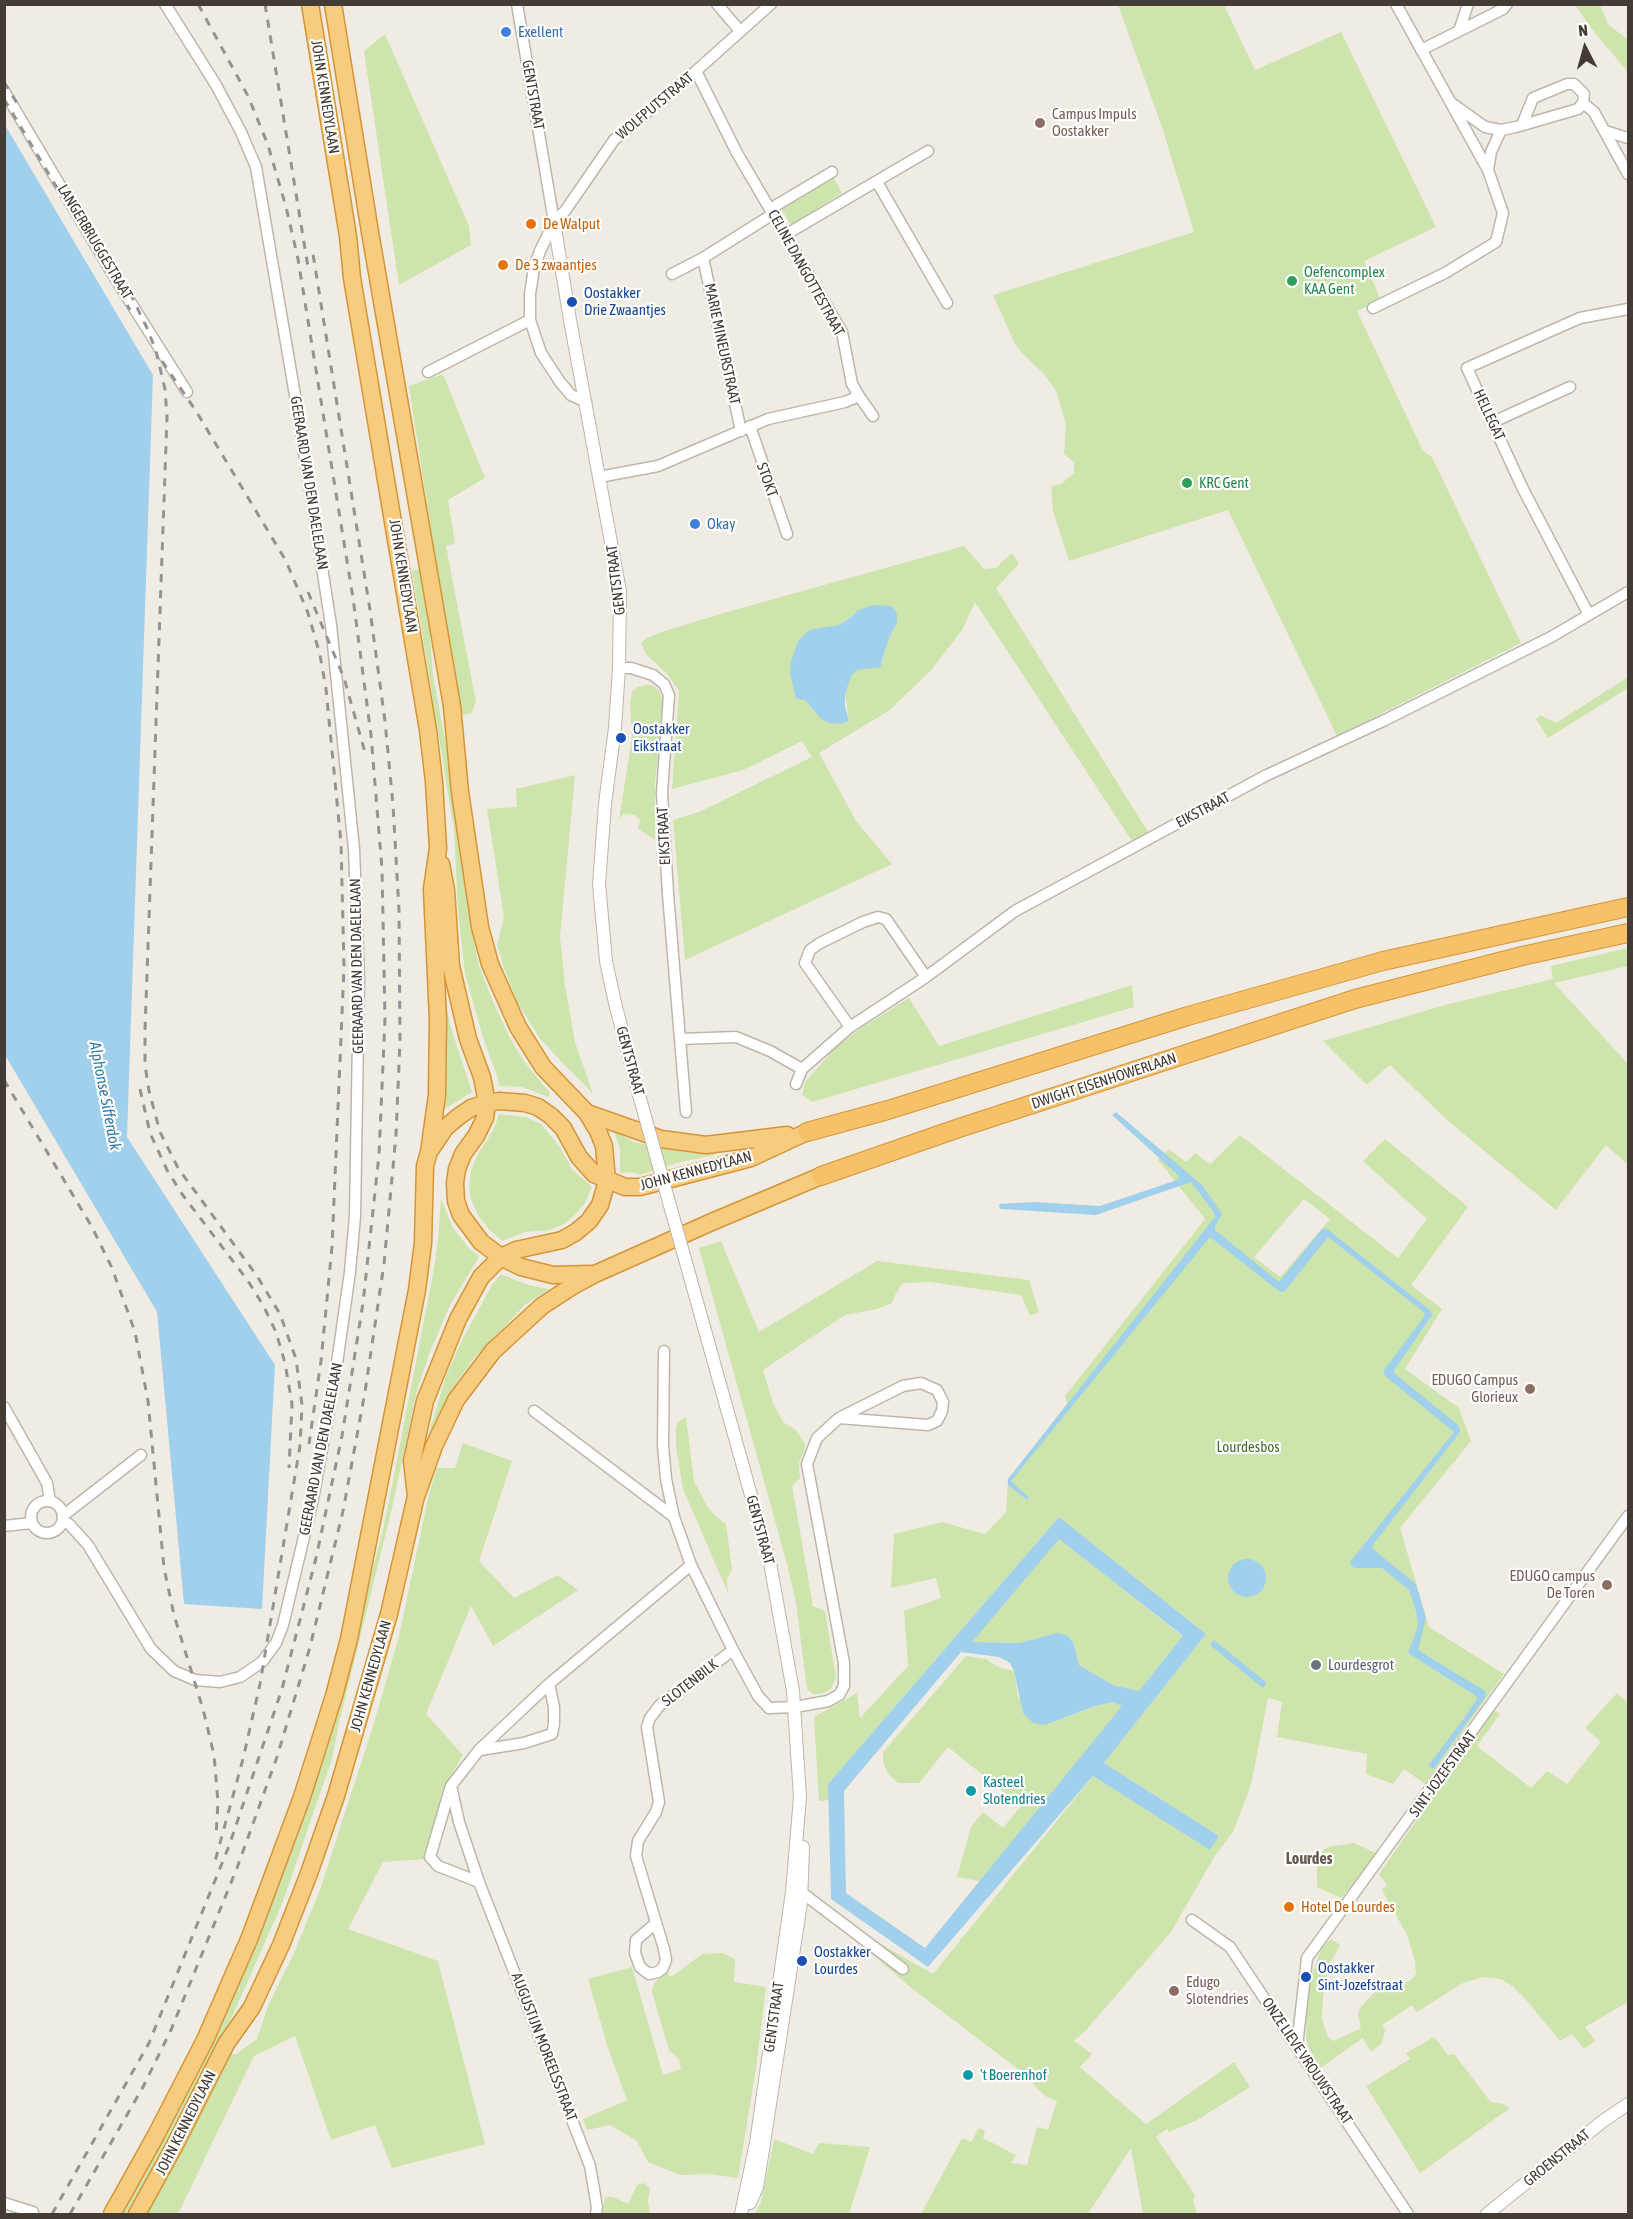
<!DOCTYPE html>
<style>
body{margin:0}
#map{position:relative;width:1633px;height:2219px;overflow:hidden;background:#f1ece3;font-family:"Asap Condensed",sans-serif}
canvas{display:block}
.frame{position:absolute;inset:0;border:6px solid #423c34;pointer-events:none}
.north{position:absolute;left:1555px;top:18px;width:60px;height:60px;-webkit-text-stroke:4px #fff;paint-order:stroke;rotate:354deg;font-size:16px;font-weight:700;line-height:24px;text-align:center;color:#423c34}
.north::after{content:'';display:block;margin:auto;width:21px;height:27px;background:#423c34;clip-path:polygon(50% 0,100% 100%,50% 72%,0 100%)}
</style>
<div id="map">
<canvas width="1633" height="2219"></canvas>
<div class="frame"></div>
<div class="north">N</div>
</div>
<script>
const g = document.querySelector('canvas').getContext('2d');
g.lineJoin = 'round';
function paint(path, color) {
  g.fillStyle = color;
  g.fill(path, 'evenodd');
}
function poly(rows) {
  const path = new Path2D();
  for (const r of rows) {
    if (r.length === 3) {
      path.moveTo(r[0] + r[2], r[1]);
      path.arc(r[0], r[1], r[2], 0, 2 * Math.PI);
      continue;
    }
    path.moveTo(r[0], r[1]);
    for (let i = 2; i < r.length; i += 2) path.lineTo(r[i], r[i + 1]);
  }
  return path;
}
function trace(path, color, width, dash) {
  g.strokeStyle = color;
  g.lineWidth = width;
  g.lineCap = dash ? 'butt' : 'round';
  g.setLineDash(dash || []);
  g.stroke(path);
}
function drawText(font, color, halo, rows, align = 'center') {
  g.font = font + ' "Asap Condensed",sans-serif';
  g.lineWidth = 4.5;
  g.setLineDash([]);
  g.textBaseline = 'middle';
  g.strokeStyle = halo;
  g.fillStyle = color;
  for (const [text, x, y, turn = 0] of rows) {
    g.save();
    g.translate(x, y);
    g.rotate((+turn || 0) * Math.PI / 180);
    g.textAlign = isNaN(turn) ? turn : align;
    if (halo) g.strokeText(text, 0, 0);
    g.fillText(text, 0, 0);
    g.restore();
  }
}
const green = poly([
 [1118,5,1224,5,1255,70,1341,32,1436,227,1364,261,1381,300,1357,311,1423,451,1432,457,1521,643,1337,736,1228,510,1069,561,1053,511,1051,486,1061,484,1074,473,1074,462,1064,454,1066,425,1056,391,1045,375,1021,352,1015,344,993,295,1194,232,1162,127],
 [1575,5,1600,5,1608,24,1628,40,1628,72,1595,33],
 [385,34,469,226,471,245,399,285,364,51],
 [832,175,842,193,791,225,780,207],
 [443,374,485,478,448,500,455,543,446,546,476,702,471,714,459,715,409,386],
 [964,546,984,569,996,568,1012,553,1019,564,996,588,1148,832,1132,841,975,602,962,630,932,669,890,710,819,753,856,821,892,864,685,960,673,820,699,812,812,757,802,741,743,770,672,789,679,691,667,674,645,653,641,643,647,638,665,631,727,612],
 [854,615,897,623,890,636,881,663,856,670,851,676,845,695,849,721,820,718,805,700,839,625],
 [419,569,429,623,433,675,447,751,468,914,479,966,494,1004,509,1036,523,1060,550,1093,548,1097,522,1087,499,1086,497,1075,484,1041,465,974,458,911,454,830,412,571],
 [1628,677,1628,688,1548,738,1536,719,1540,715,1556,723],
 [646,685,652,685,658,690,662,698,663,707,655,784,655,840,638,829,640,820,634,815,623,814,619,820,632,737,630,704,632,692,638,687],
 [575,775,560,937,565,985,575,1042,593,1094,541,1040,517,1002,505,971,497,945,504,917,487,809,517,807,516,789],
 [1628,948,1628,966,1554,983,1628,1064,1628,1165,1606,1145,1556,1210,1447,1120,1390,1065,1367,1085,1323,1041,1445,1005,1553,979,1551,966],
 [1132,985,1134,1007,812,1102,802,1095,805,1082,835,1048,861,1028,909,998,939,1046],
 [444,1004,446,1004,450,1025,472,1092,443,1110,447,1050],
 [499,1114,526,1117,541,1124,560,1147,572,1169,592,1187,585,1203,573,1217,564,1224,550,1230,526,1232,502,1241,488,1228,478,1215,471,1199,469,1188,471,1170,478,1154,494,1129],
 [614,1131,634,1142,673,1150,692,1153,714,1152,715,1155,676,1163,640,1175,631,1172,620,1173,620,1149],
 [1240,1135,1398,1258,1427,1219,1363,1161,1385,1139,1468,1207,1411,1285,1442,1309,1405,1369,1459,1408,1471,1441,1400,1528,1429,1627,1504,1674,1425,1784,1404,1769,1393,1784,1366,1774,1367,1754,1277,1737,1282,1702,1268,1698,1251,1785,1233,1832,1216,1854,1171,1932,1087,2029,1074,2041,1092,2054,1080,2067,1146,2124,1234,2062,1250,2087,1197,2120,1169,2132,1167,2129,1156,2137,1195,2195,1193,2200,1197,2214,1143,2214,1131,2148,1088,2214,921,2214,962,2138,971,2142,979,2128,985,2131,983,2138,1016,2155,1011,2163,1027,2165,1037,2127,1048,2130,1057,2101,1045,2096,1019,2070,909,1986,872,1954,879,1943,933,1974,1093,1776,1210,1849,1219,1836,1104,1763,1206,1634,1059,1517,828,1784,829,1800,819,1801,814,1717,857,1693,860,1718,908,1666,904,1611,941,1598,936,1578,891,1588,894,1534,942,1522,985,1534,1006,1512,1008,1479,1067,1404,1065,1396,1205,1219,1158,1160,1169,1149,1186,1162,1195,1153,1210,1164],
 [1304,1199,1330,1219,1280,1277,1254,1257],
 [441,1199,453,1228,468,1247,479,1257,450,1305,430,1352,417,1390,393,1504,340,1719,332,1759,282,1904,223,2037,131,2214,118,2214,207,2047,361,1613,382,1534,392,1485,433,1274,438,1241],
 [721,1241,759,1332,877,1261,1029,1280,1039,1312,1030,1316,1021,1295,930,1282,903,1283,896,1293,892,1303,877,1309,845,1315,763,1370,773,1403,783,1422,796,1430,806,1446,799,1463,800,1478,792,1486,813,1606,825,1611,836,1677,831,1689,824,1693,814,1695,807,1689,796,1603,787,1564,699,1248],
 [501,1274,528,1285,549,1289,525,1305,474,1358,453,1388,428,1436,446,1376,462,1340,492,1285],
 [686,1417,694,1481,707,1506,715,1516,726,1524,732,1569,727,1579,728,1593,683,1489,676,1446,676,1428,678,1422],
 [463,1443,512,1461,479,1561,514,1598,558,1575,578,1590,493,1646,471,1606,426,1714,463,1755,444,1788,424,1859,383,1862,348,1929,438,1961,485,2144,392,2168,375,2125,331,2140,295,2036,254,2056,179,2212,172,2214,146,2214,185,2146,230,2053,235,2055,257,2039,268,2006,294,1953,320,1890,374,1723,399,1636,429,1494,437,1468,455,1468],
 [1059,1538,1183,1637,1139,1691,1113,1685,1079,1665,1073,1642,1067,1635,1057,1633,1019,1643,971,1642],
 [966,1656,986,1659,998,1667,1014,1671,1018,1697,1045,1725,1095,1706,1113,1702,1123,1706,980,1881,957,1877,971,1827,983,1812,1003,1828,1021,1806,948,1747,919,1783,898,1783,888,1774,883,1762,883,1752],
 [1617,1693,1628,1703,1628,2002,1585,2027,1595,2041,1584,2049,1572,2034,1560,2041,1528,2002,1511,1985,1501,1979,1483,1977,1463,1983,1417,2012,1412,2005,1382,2025,1385,2030,1382,2043,1371,2052,1363,2038,1319,2069,1310,2052,1306,2038,1307,1988,1321,1949,1331,1939,1340,1945,1330,1964,1323,1995,1322,2019,1328,2037,1334,2041,1361,2028,1358,2015,1360,2008,1383,1983,1390,1982,1398,1985,1411,1980,1416,1974,1415,1961,1407,1935,1382,1890,1387,1885,1379,1874,1494,1710,1500,1714,1477,1746,1531,1788,1547,1771,1567,1784,1601,1742,1585,1728],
 [1354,1843,1378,1854,1341,1898,1317,1887,1317,1863,1323,1850,1328,1847],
 [722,1953,735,1959,734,1982,766,1987,756,2068,738,2178,708,2174,680,2175,648,2162,636,2140,610,2125,587,2130,583,2119,627,2100,608,2048,588,1979,632,1967,663,2075,681,2069,679,2059,669,2050,652,1992,654,1983,667,1972,671,1977,702,1954],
 [1434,2037,1448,2055,1454,2054,1491,2102,1503,2104,1510,2108,1420,2173,1366,2086,1410,2059,1406,2053],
 [774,2139,813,2154,819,2143,870,2147,849,2214,755,2214,761,2202],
 [644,2183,650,2188,648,2201,650,2214,603,2214,605,2197,613,2197,628,2204,637,2185]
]);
const water = poly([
 [5,125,153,375,127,1137,275,1365,262,1609,184,1604,157,1312,5,1055],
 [872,605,892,606,897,614,897,623,890,636,881,663,882,667,857,670,851,676,845,695,845,706,849,721,840,724,829,723,820,718,805,700,796,699,790,673,791,662,798,641,809,630,839,625,854,615,857,611],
 [1116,1112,1202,1185,1222,1214,1215,1226,1215,1230,1279,1282,1322,1229,1326,1228,1431,1311,1432,1315,1395,1369,1394,1373,1459,1426,1460,1432,1372,1546,1374,1550,1416,1584,1426,1618,1418,1650,1485,1691,1486,1696,1434,1769,1428,1766,1462,1721,1477,1699,1476,1696,1408,1653,1418,1626,1416,1611,1409,1590,1382,1568,1357,1568,1352,1567,1350,1562,1454,1432,1384,1375,1384,1370,1424,1317,1425,1313,1328,1237,1284,1292,1280,1292,1210,1237,1011,1481,1029,1498,1027,1500,1008,1485,1008,1479,1215,1217,1213,1211,1191,1182,1096,1215,1000,1209,999,1204,1034,1202,1100,1206,1177,1180,1179,1176,1112,1115],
 [1059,1517,1206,1634,1104,1763,1219,1836,1210,1850,1093,1776,928,1967,831,1899,828,1784],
 [1059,1539,1183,1636,1139,1691,1113,1685,1079,1665,1073,1642,1067,1635,1057,1633,1019,1643,972,1642],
 [961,1652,999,1657,1010,1663,1014,1671,1023,1713,1033,1723,1045,1725,1095,1706,1113,1702,1122,1706,925,1948,846,1893,844,1791],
 [1247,1578,19],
 [1214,1640,1267,1683,1263,1688,1210,1645]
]);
const minor = poly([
 [517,4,554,222,540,251,534,268,530,294,530,320,541,353,560,382,571,395,586,402],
 [717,4,740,31],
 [1459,31,1468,4],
 [1421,50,1503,9,1507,4],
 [4,91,112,273,187,392],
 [1583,103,1594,112,1628,174],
 [1453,104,1485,127,1501,130,1516,127,1578,109,1583,103,1584,94,1574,84,1567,84,1533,98,1522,125],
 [1605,131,1628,138],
 [1488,170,1491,152,1501,130],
 [877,182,947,303],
 [770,209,832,172],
 [554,222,565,211,614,140,696,71,771,4],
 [785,235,928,151],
 [703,258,741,431],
 [672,274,703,258,773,214],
 [1373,308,1445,273,1496,242,1503,213,1488,170,1396,4],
 [428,372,530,320],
 [859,396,873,416],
 [1493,422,1570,387],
 [750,426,787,534],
 [599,477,658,466,768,419,845,402,859,396,852,384,842,332,737,153,696,71],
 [1589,615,1523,489,1467,368,1580,318,1628,309],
 [619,668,631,668,653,675,664,684,669,695,662,793,668,894,686,1112],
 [850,1027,805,963,810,950,820,943,863,922,878,917,886,919,926,977],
 [680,1039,736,1037,770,1051,802,1069],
 [796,1084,802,1069,850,1027,926,977,1015,911,1265,776,1385,720,1551,637,1628,592],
 [664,1351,663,1445,666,1479,674,1517,691,1565,733,1650,758,1696,769,1708,795,1707,828,1701,839,1695,844,1686,844,1663,807,1464,817,1438,839,1418,903,1386,921,1383,937,1390,943,1402,942,1411,937,1421,928,1425,839,1418],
 [4,1407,47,1483,50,1501],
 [534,1411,674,1517],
 [47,1517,16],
 [64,1515,141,1455],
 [63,1521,69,1524,88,1545,151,1649,174,1671,195,1680,220,1682,240,1677,262,1662,276,1643,283,1625,313,1499,335,1377,350,1272,355,1216,359,979,354,849,331,625,297,407,256,167,241,132,216,85,165,4],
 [4,1526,32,1523],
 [480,1750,524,1743,552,1734,554,1724,554,1707,549,1684],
 [450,1789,430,1857,438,1866,479,1882],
 [801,1892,903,1969],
 [1192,1920,1230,1947,1408,2214],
 [656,1923,636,1940,635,1953,640,1967,649,1974,658,1972,663,1968,666,1960,664,1949,636,1856,638,1841,656,1812,659,1802,647,1727,650,1718,660,1705,733,1650],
 [1297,2046,1307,1958,1628,1516],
 [4,2203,33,2212],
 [596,2214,597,2207,590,2166,479,1882,459,1822,451,1786,479,1750,549,1684,691,1565]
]);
const tertiary = poly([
 [554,222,570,320,620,591,619,668,615,728,605,804,599,884,606,961,615,1003,639,1095],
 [690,1277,770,1563,793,1691,800,1797,792,1892,756,2143,741,2214],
 [750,2203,757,2187,762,2156,801,1903,803,1847],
 [1487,2214,1603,2121,1628,2104]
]);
const trunk = poly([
 [441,864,446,890,451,966,468,1039,482,1077,487,1103,485,1118,476,1136,463,1154,457,1169,455,1183,456,1201,461,1215,481,1242,501,1257,521,1267,553,1275,591,1274],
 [587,1113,661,1139,706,1145,787,1135],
 [431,1149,445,1128,458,1117,471,1108,487,1103,499,1101,525,1103,538,1107,551,1116,563,1128,579,1157,594,1174,625,1187,640,1187,751,1158,807,1132],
 [417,1494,434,1446,456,1400,493,1351,542,1306,571,1287,595,1274,714,1221,821,1176],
 [112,2214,155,2137,205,2040,250,1937,302,1797,334,1696,349,1639,417,1290,423,1243,425,1166,429,1152,437,1095,438,1020,432,889,438,848,434,782,428,730,352,278,348,236,310,4],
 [137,2214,175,2145,226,2044,252,2007,281,1945,308,1876,336,1796,389,1614,416,1496,412,1461,425,1401,458,1319,481,1277,501,1257,516,1250,562,1240,576,1232,589,1221,600,1205,607,1181,604,1146,598,1131,587,1113,543,1067,518,1027,490,964,480,927,460,792,452,706,370,232,333,4]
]);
const motorway = poly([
 [807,1132,888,1110,1188,1016,1383,961,1628,907],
 [821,1176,959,1128,1355,999,1522,956,1628,933]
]);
const rail = poly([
 [265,4,308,267],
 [4,82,20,108],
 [4,99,130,310],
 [130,293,147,328,156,351,165,389,167,417,145,1030,145,1065,149,1091,160,1132,178,1168,257,1276,280,1314,296,1359,302,1405,300,1446,260,1684,243,1759,214,1865],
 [162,361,196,411,286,561,308,613,320,655,326,689,341,843,344,967,332,1247,321,1361,309,1444],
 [308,592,344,678,366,756],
 [4,1080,92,1227,112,1268,135,1332,148,1401,164,1568,174,1615,203,1709,214,1755,218,1802,216,1836],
 [140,1089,150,1133,167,1170,182,1194,248,1281,263,1305,276,1332,285,1363,292,1404,289,1468],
 [52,2214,149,2043,229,1846,282,1689,316,1558,342,1436,363,1303,379,1155,385,1019,382,869,371,735,353,598,298,259,286,207,268,145,248,96,198,4],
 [70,2214,143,2087,171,2030,237,1868,277,1757,310,1647,343,1511,365,1392,384,1264,396,1135,400,1041,399,910,393,805,385,721,370,610,313,254]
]);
const tertiaryBridge = poly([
 [639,1095,690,1277]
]);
const markers = [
 [506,32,6,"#3f7fe0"],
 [1040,123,6,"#8d6e63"],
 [531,224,6,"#e8710a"],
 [503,265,6,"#e8710a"],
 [1292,281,6,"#2e9e5b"],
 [572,302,6,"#1a4fb4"],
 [1187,483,6,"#2e9e5b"],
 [695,524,6,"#3f7fe0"],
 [621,738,6,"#1a4fb4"],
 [1530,1389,6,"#8d6e63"],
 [1607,1585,6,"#8d6e63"],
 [1316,1665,6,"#6b7280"],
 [971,1791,6,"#0f9aa8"],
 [1289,1907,6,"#e8710a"],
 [802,1961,6,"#1a4fb4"],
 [1306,1977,6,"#1a4fb4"],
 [1174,1991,6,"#8d6e63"],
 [968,2075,6,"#0f9aa8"]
];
const shopNames = [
 ["Exellent",518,32],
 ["Okay",707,524]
];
const streetNames = [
 ["GENTSTRAAT",533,95,80],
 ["JOHN KENNEDYLAAN",325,97,81],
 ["WOLFPUTSTRAAT",655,106,-40],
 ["LANGERBRUGGESTRAAT",95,242,59],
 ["CELINE DANGOTTESTRAAT",806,273,61],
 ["MARIE MINEURSTRAAT",722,344,78],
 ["HELLEGAT",1489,415,65],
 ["STOKT",767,480,70],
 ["GEERAARD VAN DEN DAELELAAN",309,483,81],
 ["JOHN KENNEDYLAAN",403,576,81],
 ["GENTSTRAAT",616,580,-97],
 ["EIKSTRAAT",1203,810,-28],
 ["EIKSTRAAT",664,836,-93],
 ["GEERAARD VAN DEN DAELELAAN",357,966,-91],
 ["GENTSTRAAT",630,1061,75],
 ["DWIGHT EISENHOWERLAAN",1104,1081,-18],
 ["JOHN KENNEDYLAAN",696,1171,-15],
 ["GEERAARD VAN DEN DAELELAAN",321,1449,-79],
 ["GENTSTRAAT",760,1530,75],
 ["JOHN KENNEDYLAAN",371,1676,-74],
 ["SLOTENBILK",690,1683,-38],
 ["SINT-JOZEFSTRAAT",1443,1774,-54],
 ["GENTSTRAAT",774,2017,-82],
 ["AUGUSTIJN MOREELSSTRAAT",544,2047,69],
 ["ONZE LIEVE VROUWSTRAAT",1307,2061,56],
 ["JOHN KENNEDYLAAN",186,2123,-63],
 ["GROENSTRAAT",1557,2158,-39]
];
const educationNames = [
 ["Campus Impuls",1052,114],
 ["Oostakker",1052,131],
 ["EDUGO Campus",1518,1380,"right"],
 ["Glorieux",1518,1397,"right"],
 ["EDUGO campus",1595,1576,"right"],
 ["De Toren",1595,1593,"right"],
 ["Edugo",1186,1982],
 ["Slotendries",1186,1999]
];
const foodNames = [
 ["De Walput",543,224],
 ["De 3 zwaantjes",515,265],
 ["Hotel De Lourdes",1301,1907]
];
const leisureNames = [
 ["Oefencomplex",1304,272],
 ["KAA Gent",1304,289],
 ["KRC Gent",1199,483]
];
const transitNames = [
 ["Oostakker",584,293],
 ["Drie Zwaantjes",584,310],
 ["Oostakker",633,729],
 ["Eikstraat",633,746],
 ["Oostakker",814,1952],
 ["Lourdes",814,1969],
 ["Oostakker",1318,1968],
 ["Sint-Jozefstraat",1318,1985]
];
const parkNames = [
 ["Lourdesbos",1248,1447]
];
const worshipNames = [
 ["Lourdesgrot",1328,1665]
];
const cultureNames = [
 ["Kasteel",983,1782],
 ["Slotendries",983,1799],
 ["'t Boerenhof",980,2075]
];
const waterNames = [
 ["Alphonse Sifferdok",105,1096,79]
];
const neighbourhoodNames = [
 ["Lourdes",1309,1859]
];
paint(green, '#cde4ad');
paint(water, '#a1d0ec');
trace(minor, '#beb6aa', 13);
trace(tertiary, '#beb6aa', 14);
trace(trunk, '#d49539', 19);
trace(motorway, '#d49539', 20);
trace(minor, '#fff', 10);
trace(tertiary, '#fff', 12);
trace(trunk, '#f8cc7e', 16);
trace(motorway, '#f6c169', 18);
trace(rail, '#939393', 3, [8, 8]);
trace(tertiaryBridge, '#beb6aa', 14, []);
trace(tertiaryBridge, '#fff', 12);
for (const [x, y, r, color] of markers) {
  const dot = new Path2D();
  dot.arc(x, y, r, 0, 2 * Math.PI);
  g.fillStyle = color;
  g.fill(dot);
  trace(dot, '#fff', 2);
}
drawText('15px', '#366cbe', '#fff', shopNames, 'left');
drawText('15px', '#423c34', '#fff', streetNames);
drawText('15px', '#785e54', '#fff', educationNames, 'left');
drawText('15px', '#c56008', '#fff', foodNames, 'left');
drawText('15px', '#27864d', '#fff', leisureNames, 'left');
drawText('15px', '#164399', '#fff', transitNames, 'left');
drawText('15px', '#48702b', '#fff', parkNames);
drawText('15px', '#5b616d', '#fff', worshipNames, 'left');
drawText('15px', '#0d838f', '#fff', cultureNames, 'left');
drawText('italic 16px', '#337ba7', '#fff', waterNames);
drawText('bold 16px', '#64594c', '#fff', neighbourhoodNames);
</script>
